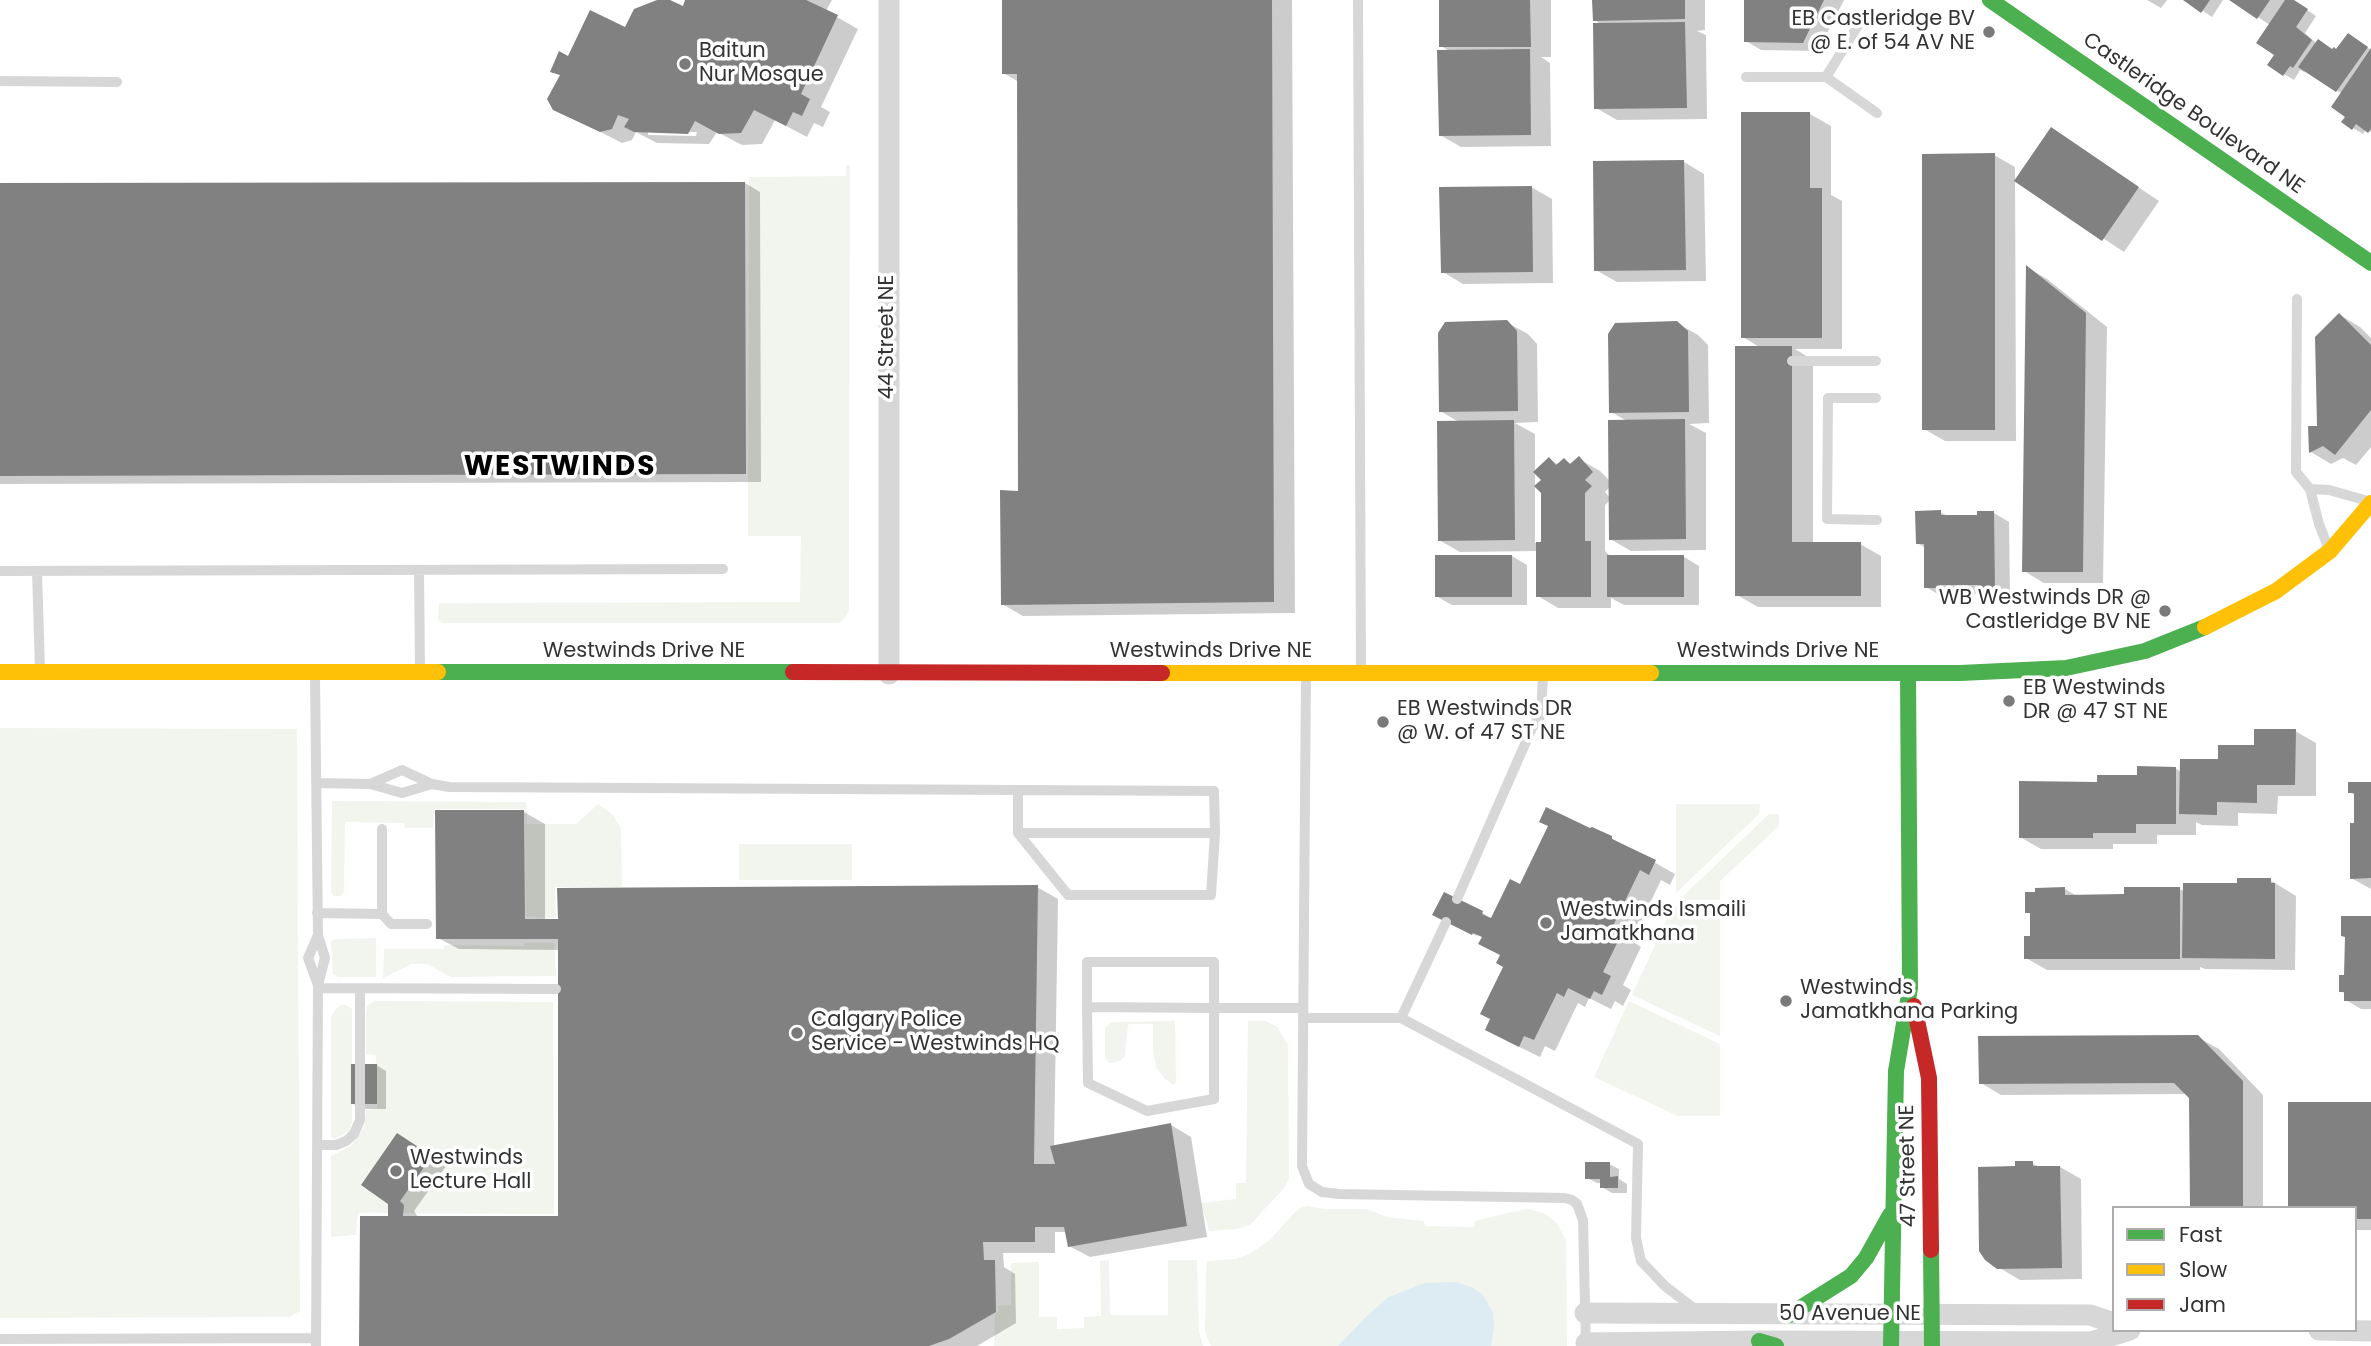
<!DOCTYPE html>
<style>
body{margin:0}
#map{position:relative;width:2371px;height:1346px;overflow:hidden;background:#fff;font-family:Poppins,sans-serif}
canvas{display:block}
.legend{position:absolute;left:2112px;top:1206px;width:245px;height:126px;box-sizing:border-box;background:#fff;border:2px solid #adadad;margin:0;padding:9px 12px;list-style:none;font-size:21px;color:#333}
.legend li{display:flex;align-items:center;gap:14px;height:35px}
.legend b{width:35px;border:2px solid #adadad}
</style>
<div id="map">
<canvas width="2371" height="1346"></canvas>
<ul class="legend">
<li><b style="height:9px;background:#4caf50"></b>Fast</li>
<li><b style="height:9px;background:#ffc107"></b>Slow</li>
<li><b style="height:9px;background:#c62828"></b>Jam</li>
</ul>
</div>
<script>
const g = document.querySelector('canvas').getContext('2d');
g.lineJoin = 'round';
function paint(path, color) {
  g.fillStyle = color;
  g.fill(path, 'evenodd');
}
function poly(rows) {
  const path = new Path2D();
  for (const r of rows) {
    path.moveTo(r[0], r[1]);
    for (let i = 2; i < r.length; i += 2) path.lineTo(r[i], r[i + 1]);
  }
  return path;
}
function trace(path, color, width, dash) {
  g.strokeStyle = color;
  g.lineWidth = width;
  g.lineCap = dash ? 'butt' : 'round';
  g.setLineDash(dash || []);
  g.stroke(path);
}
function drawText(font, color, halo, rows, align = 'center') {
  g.font = font + ' Poppins,sans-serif';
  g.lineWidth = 7;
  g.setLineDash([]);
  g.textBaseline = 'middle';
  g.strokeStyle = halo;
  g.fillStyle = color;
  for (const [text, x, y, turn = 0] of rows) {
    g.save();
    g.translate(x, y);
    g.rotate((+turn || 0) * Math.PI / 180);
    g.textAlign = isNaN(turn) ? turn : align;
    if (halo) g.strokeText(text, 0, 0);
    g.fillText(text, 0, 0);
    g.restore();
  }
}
const green = poly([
 [846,165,850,165,849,510,849,610,845,618,839,623,442,623,438,619,439,603,800,602,801,536,748,536,749,177,846,176],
 [0,728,297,729,300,1311,289,1317,0,1318],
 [332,801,526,802,527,824,576,824,598,804,613,815,621,829,622,887,555,887,556,918,526,917,525,809,434,809,433,828,405,828,404,823,345,822,344,891,341,896,334,896,331,892],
 [1676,804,1760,804,1759,814,1676,893],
 [1769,814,1779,814,1779,826,1720,881,1720,900,1679,900],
 [739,844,852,844,852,880,739,880],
 [1673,906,1720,907,1720,1036,1632,995],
 [376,938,376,977,338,977,333,974,331,941,336,939],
 [524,943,554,943,556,976,451,977,427,964,411,964,383,978,384,949,444,949,444,945,524,946],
 [375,1001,553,1002,554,1214,358,1213,356,1235,331,1237,331,1156,351,1146,364,1128,366,1110,377,1109,376,1055,366,1054,366,1014,367,1006],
 [1629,1001,1720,1044,1720,1116,1678,1116,1594,1077],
 [341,1005,346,1005,352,1009,352,1122,349,1131,334,1139,331,1137,331,1018,335,1010],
 [1175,1021,1176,1082,1173,1085,1164,1078,1156,1067,1153,1050,1153,1024,1128,1024,1125,1056,1120,1061,1113,1063,1109,1063,1105,1057,1105,1028,1111,1022],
 [1248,1021,1266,1021,1277,1027,1288,1045,1289,1178,1285,1187,1251,1224,1238,1229,1209,1231,1201,1203,1236,1199,1236,1183,1246,1183],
 [1308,1206,1324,1209,1366,1209,1387,1217,1424,1221,1425,1226,1474,1227,1475,1221,1520,1210,1530,1209,1545,1214,1556,1222,1566,1240,1567,1346,1211,1346,1205,1332,1206,1265,1208,1261,1236,1259,1251,1253,1270,1240,1294,1213,1302,1207],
 [1109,1260,1110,1315,1168,1315,1168,1260,1197,1260,1199,1332,1203,1346,994,1346,995,1315,999,1310,997,1306,1011,1305,1011,1263,1039,1262,1039,1317,1057,1317,1057,1329,1084,1328,1084,1317,1101,1316,1100,1261]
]);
const water = poly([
 [1456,1282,1473,1288,1483,1295,1493,1313,1494,1327,1491,1346,1338,1346,1366,1317,1387,1298,1424,1283]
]);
const shadow = poly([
 [661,0,666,0,683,9,687,0,832,0,826,11,858,29,821,107,830,112,823,127,814,123,807,137,775,120,762,144,742,145,717,132,709,144,657,143,636,132,632,140,622,143,554,108,561,76,552,71,569,58,625,30],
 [648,131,697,132,696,136,648,135],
 [1003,0,1292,0,1295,613,1023,616,1002,604,1020,493,1019,82,1003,73],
 [1440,0,1551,0,1551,57,1541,57,1550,63,1551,146,1461,147,1440,135,1451,52,1441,46],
 [1594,0,1705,0,1705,30,1697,31,1706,35,1707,119,1617,120,1596,108,1603,25,1594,20],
 [1746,0,1844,0,1818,51,1761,50,1746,41],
 [2147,0,2167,0,2161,8],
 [2187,0,2223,0,2212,17],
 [2232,0,2292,0,2316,16,2305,33,2317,44,2337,51,2358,41,2371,50,2371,132,2366,129,2363,134,2353,128,2347,117,2342,94,2306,70,2304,72,2300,70,2294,80,2284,74,2270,25],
 [1810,114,1831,126,1831,195,1842,201,1842,349,1795,349,1813,360,1813,544,1860,544,1881,556,1881,607,1758,607,1737,595,1761,348,1743,337],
 [2051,129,2159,201,2124,252,2016,181],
 [1994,155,2015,167,2016,441,1945,441,1924,429],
 [1684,162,1704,174,1706,281,1617,282,1596,270],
 [745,183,760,192,761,482,0,484,0,185],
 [1531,187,1552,199,1553,283,1463,284,1443,272],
 [2028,268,2047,279,2107,327,2103,583,2044,583,2024,571],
 [2340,315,2360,327,2371,338,2371,447,2356,465,2343,458,2331,464,2311,452,2310,428,2319,428],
 [1506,322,1528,334,1537,344,1538,422,1515,423,1535,434,1535,543,1543,543,1543,480,1549,459,1559,465,1564,460,1573,465,1579,459,1600,471,1610,481,1627,421,1611,412,1677,323,1698,335,1708,345,1709,423,1689,424,1706,433,1706,550,1631,551,1610,539,1610,500,1605,505,1605,551,1611,557,1684,557,1699,566,1699,605,1624,605,1611,598,1611,608,1558,608,1538,596,1538,551,1460,552,1439,540,1459,422,1440,411],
 [1610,487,1610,498,1605,492],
 [1940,512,1949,517,1978,517,1994,513,2009,522,2010,598,1994,598,1984,593,1955,595,1939,585,1939,589,1950,596,1941,596,1926,587,1926,548,1917,543],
 [1512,556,1527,565,1527,605,1452,605,1436,596],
 [2295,731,2316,743,2316,796,2278,796,2277,814,2238,813,2238,826,2202,825,2196,822,2196,835,2157,835,2157,844,2113,844,2113,849,2041,849,2020,837,2098,784,2175,768,2181,772,2220,761],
 [2371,784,2371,889,2351,878,2356,796,2350,792],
 [524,812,545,824,545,920,1037,887,1058,899,1054,1147,1171,1125,1191,1137,1207,1237,1090,1257,1069,1246,1067,1232,1055,1232,1055,1253,1003,1253,1004,1267,1015,1274,1016,1323,977,1346,361,1346,389,1217,412,1144,446,1166,414,1211,418,1217,559,1217,559,950,459,949,438,938],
 [1611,838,1675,874,1670,885,1661,880,1632,941,1641,947,1623,985,1631,990,1623,1006,1615,1001,1611,1009,1589,998,1585,1007,1578,1003,1555,1051,1545,1046,1540,1057,1507,1041,1492,1019,1505,967,1501,956,1484,937,1478,934,1477,936,1435,915,1444,895,1483,913,1491,920,1521,886],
 [2270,880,2296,896,2295,970,2205,969,2200,967,2200,970,2047,970,2026,958,2032,938,2032,915,2027,912,2065,889,2077,896,2126,896,2179,889,2184,891],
 [2371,918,2371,1009,2361,1009,2346,1000,2346,994,2341,991],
 [2197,1037,2219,1049,2263,1095,2263,1208,2192,1208,2191,1097,2187,1094,2001,1095,1981,1083],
 [376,1065,386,1071,386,1109,362,1109,352,1103],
 [2371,1103,2371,1230,2355,1230,2355,1208],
 [2032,1163,2041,1168,2060,1167,2081,1179,2082,1279,2020,1280,1998,1267,2016,1168],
 [1609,1164,1619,1169,1619,1179,1627,1184,1627,1193,1612,1193,1602,1187,1601,1183,1597,1183,1587,1178]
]);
const building = poly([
 [657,0,670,0,683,6,685,0,806,0,838,15,801,94,810,99,802,116,793,112,786,126,754,110,741,133,719,134,695,121,688,134,634,132,624,127,629,119,618,115,612,129,600,132,553,110,547,99,560,75,550,72,559,51,568,56,590,10,625,27,634,9],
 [1002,0,1272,0,1274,602,1001,605,1000,490,1018,491,1017,74,1002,74],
 [1439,0,1530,0,1531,47,1439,47],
 [1592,0,1685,0,1685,19,1593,21],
 [1744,0,1824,0,1803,43,1744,42],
 [2183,0,2210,0,2201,13],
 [2229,0,2270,0,2257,19],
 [2285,0,2294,0,2308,9,2296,27,2312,40,2293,68,2290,66,2283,76,2267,65,2274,55,2256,43],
 [1685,22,1687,108,1594,109,1593,23],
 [2348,33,2368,47,2336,92,2298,67,2318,39,2332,49,2334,47,2336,49],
 [2371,48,2371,129,2368,133,2356,124,2352,130,2341,122,2345,117,2331,107],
 [1530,49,1531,135,1439,136,1437,50],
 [1741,112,1810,112,1810,188,1822,188,1822,338,1741,338],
 [2051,127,2139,187,2102,241,2014,181],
 [1995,153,1995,430,1922,430,1922,154],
 [1684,160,1686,270,1594,271,1593,161],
 [745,182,746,474,0,476,0,183],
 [1532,186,1533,272,1441,273,1439,187],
 [2026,265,2086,313,2083,572,2022,572],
 [2339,313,2371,345,2371,410,2335,455,2323,446,2309,453,2308,426,2317,426,2315,337],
 [1507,320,1517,331,1518,411,1439,412,1438,333,1445,322],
 [1677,321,1688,331,1689,412,1609,413,1608,334,1615,323],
 [1735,346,1792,346,1792,542,1861,542,1861,596,1735,596],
 [1685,419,1686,539,1609,540,1608,420],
 [1514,420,1515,540,1438,541,1437,421],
 [1579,456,1593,472,1585,480,1592,486,1585,493,1585,541,1591,541,1591,597,1536,597,1536,542,1541,542,1541,493,1534,486,1541,480,1533,472,1549,457,1556,465,1564,458,1570,464],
 [1941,510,1941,515,1977,515,1977,511,1994,511,1995,590,1977,590,1977,585,1940,585,1940,588,1924,588,1924,544,1916,544,1915,511],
 [1435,555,1512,555,1512,597,1435,597],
 [1607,555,1684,555,1684,597,1607,597],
 [2254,729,2296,729,2295,785,2257,785,2257,803,2217,802,2217,815,2179,814,2180,759,2218,759,2218,745,2254,745],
 [2137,766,2176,767,2176,824,2136,824,2136,833,2093,833,2093,838,2019,838,2019,781,2097,782,2097,775,2137,775],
 [2348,782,2371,782,2371,878,2350,879,2350,823,2354,823,2354,793,2348,793],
 [1546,807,1590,828,1592,827,1612,836,1612,839,1656,860,1649,875,1640,870,1612,928,1622,933,1603,972,1611,976,1602,995,1594,991,1590,999,1568,988,1564,997,1557,993,1534,1040,1524,1036,1519,1047,1485,1030,1490,1019,1480,1014,1503,967,1496,963,1500,955,1478,944,1482,937,1473,933,1472,935,1432,915,1444,892,1483,911,1482,914,1491,918,1510,879,1520,884,1548,826,1539,822],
 [435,810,524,810,525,919,558,919,557,888,1038,885,1034,1164,1055,1164,1050,1146,1171,1123,1187,1226,1068,1247,1064,1227,1035,1227,1035,1242,983,1242,984,1260,995,1260,996,1312,949,1339,929,1346,359,1346,360,1216,388,1216,388,1204,361,1185,397,1133,432,1156,400,1201,404,1205,403,1216,558,1216,558,939,436,939],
 [2237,878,2271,878,2271,883,2275,883,2275,959,2182,958,2183,883,2237,883],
 [2065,887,2065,895,2124,894,2124,887,2180,887,2180,959,2024,959,2024,936,2030,936,2030,913,2025,913,2025,892,2035,892,2035,888],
 [2341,916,2371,916,2371,1001,2344,1001,2344,992,2339,992,2339,975,2344,975,2345,937,2341,936],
 [2198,1035,2243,1081,2243,1208,2190,1208,2189,1098,2174,1083,1979,1084,1978,1036],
 [351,1064,377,1064,377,1104,351,1104],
 [2288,1102,2371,1102,2371,1219,2355,1219,2355,1208,2288,1208],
 [2015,1161,2033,1161,2033,1166,2060,1166,2062,1268,1997,1269,1985,1260,1979,1251,1978,1167,2015,1166],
 [1585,1162,1610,1162,1610,1177,1618,1176,1618,1188,1600,1188,1600,1179,1585,1179]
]);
const lane = poly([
 [1358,0,1361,669],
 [1746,77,1826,77,1877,113],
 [1826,77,1865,14],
 [0,81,117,82],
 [2297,299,2296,472,2310,489],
 [1792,361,1876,361],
 [1876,398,1828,398,1827,519,1877,520],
 [2328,547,2319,524,2310,489,2329,490,2368,501],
 [419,570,420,672],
 [0,571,723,569],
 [37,571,40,670],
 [315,676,318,935,325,958,318,985,316,1346],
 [1306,676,1302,1166,1309,1184,1322,1192,1339,1194,1565,1198,1572,1200,1577,1204,1583,1220,1586,1346],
 [316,783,370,784,402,793,432,784],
 [370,784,402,770,432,784,449,787,1214,791,1215,833,1211,895,1068,895,1018,833,1215,833],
 [1018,790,1018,833],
 [1457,899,1532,728,1541,715,1543,675],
 [317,913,382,914,382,829],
 [382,914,391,924,427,924],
 [318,935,308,958,318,985],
 [318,988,556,989],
 [1087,1007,1088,1083,1147,1111,1214,1099,1214,962,1087,962,1087,1007,1214,1008,1303,1008],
 [1303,1018,1401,1018,1638,1144,1636,1238,1641,1261,1665,1286,1696,1310],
 [1401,1018,1446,922],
 [317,1145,336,1145,346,1141,354,1134,360,1120,360,989],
 [0,1339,316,1338]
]);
const street = poly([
 [889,674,889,0],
 [1585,1313,2090,1315,2114,1323],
 [2319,1330,2371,1331],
 [1586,1343,1759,1341,2091,1342,2130,1330]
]);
const fast = poly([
 [1990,0,2371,263],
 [438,672,793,672],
 [1651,673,1960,673,2066,668,2145,651,2205,627],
 [1931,1250,1932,1346],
 [1789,1315,1851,1276,1866,1258,1890,1215],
 [1759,1341,1776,1346],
 [1891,1346,1896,1071,1910,988,1908,673]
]);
const slow = poly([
 [2205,627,2276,591,2330,551,2371,503],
 [0,672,438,672],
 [1162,673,1651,673]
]);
const jam = poly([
 [793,672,1162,673],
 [1914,1006,1929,1078,1931,1250]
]);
const markers = [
 [1989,32,7,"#7a7a7a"],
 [685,64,7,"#7a7a7a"],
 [2165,611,7,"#7a7a7a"],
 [2009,701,7,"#7a7a7a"],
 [1383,722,7,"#7a7a7a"],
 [1546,923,7,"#7a7a7a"],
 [1786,1001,7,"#7a7a7a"],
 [797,1033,7,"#7a7a7a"],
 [396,1171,7,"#7a7a7a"]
];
const poiNames = [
 ["EB Castleridge BV",1975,20,"right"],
 ["@ E. of 54 AV NE",1975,44,"right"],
 ["Baitun",699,52],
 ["Nur Mosque",699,76],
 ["WB Westwinds DR @",2151,599,"right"],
 ["Castleridge BV NE",2151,623,"right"],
 ["EB Westwinds",2023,689],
 ["DR @ 47 ST NE",2023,713],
 ["EB Westwinds DR",1397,710],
 ["@ W. of 47 ST NE",1397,734],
 ["Westwinds Ismaili",1560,911],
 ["Jamatkhana",1560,935],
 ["Westwinds",1800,989],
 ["Jamatkhana Parking",1800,1013],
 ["Calgary Police",811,1021],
 ["Service - Westwinds HQ",811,1045],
 ["Westwinds",410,1159],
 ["Lecture Hall",410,1183]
];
const streetNames = [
 ["Castleridge Boulevard NE",2193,114,35],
 ["44 Street NE",888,337,-90],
 ["Westwinds Drive NE",644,652],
 ["Westwinds Drive NE",1211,652],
 ["Westwinds Drive NE",1778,652],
 ["47 Street NE",1909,1166,-91],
 ["50 Avenue NE",1850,1315]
];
const districtNames = [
 ["WESTWINDS",560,468]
];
paint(green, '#f1f5ed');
paint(water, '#ddebf3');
paint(shadow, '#0003');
paint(building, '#818181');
trace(lane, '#d7d7d7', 10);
trace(street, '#d7d7d7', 21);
trace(fast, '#4caf50', 16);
trace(slow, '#ffc107', 16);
trace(jam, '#c62828', 16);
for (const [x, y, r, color] of markers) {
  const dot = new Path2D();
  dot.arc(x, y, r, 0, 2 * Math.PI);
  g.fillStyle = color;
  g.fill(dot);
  trace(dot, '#fff', 2.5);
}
drawText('21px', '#333', '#fff', poiNames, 'left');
drawText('21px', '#333', '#fff', streetNames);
g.letterSpacing = '2px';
drawText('bold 28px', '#000', '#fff', districtNames);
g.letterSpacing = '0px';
</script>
